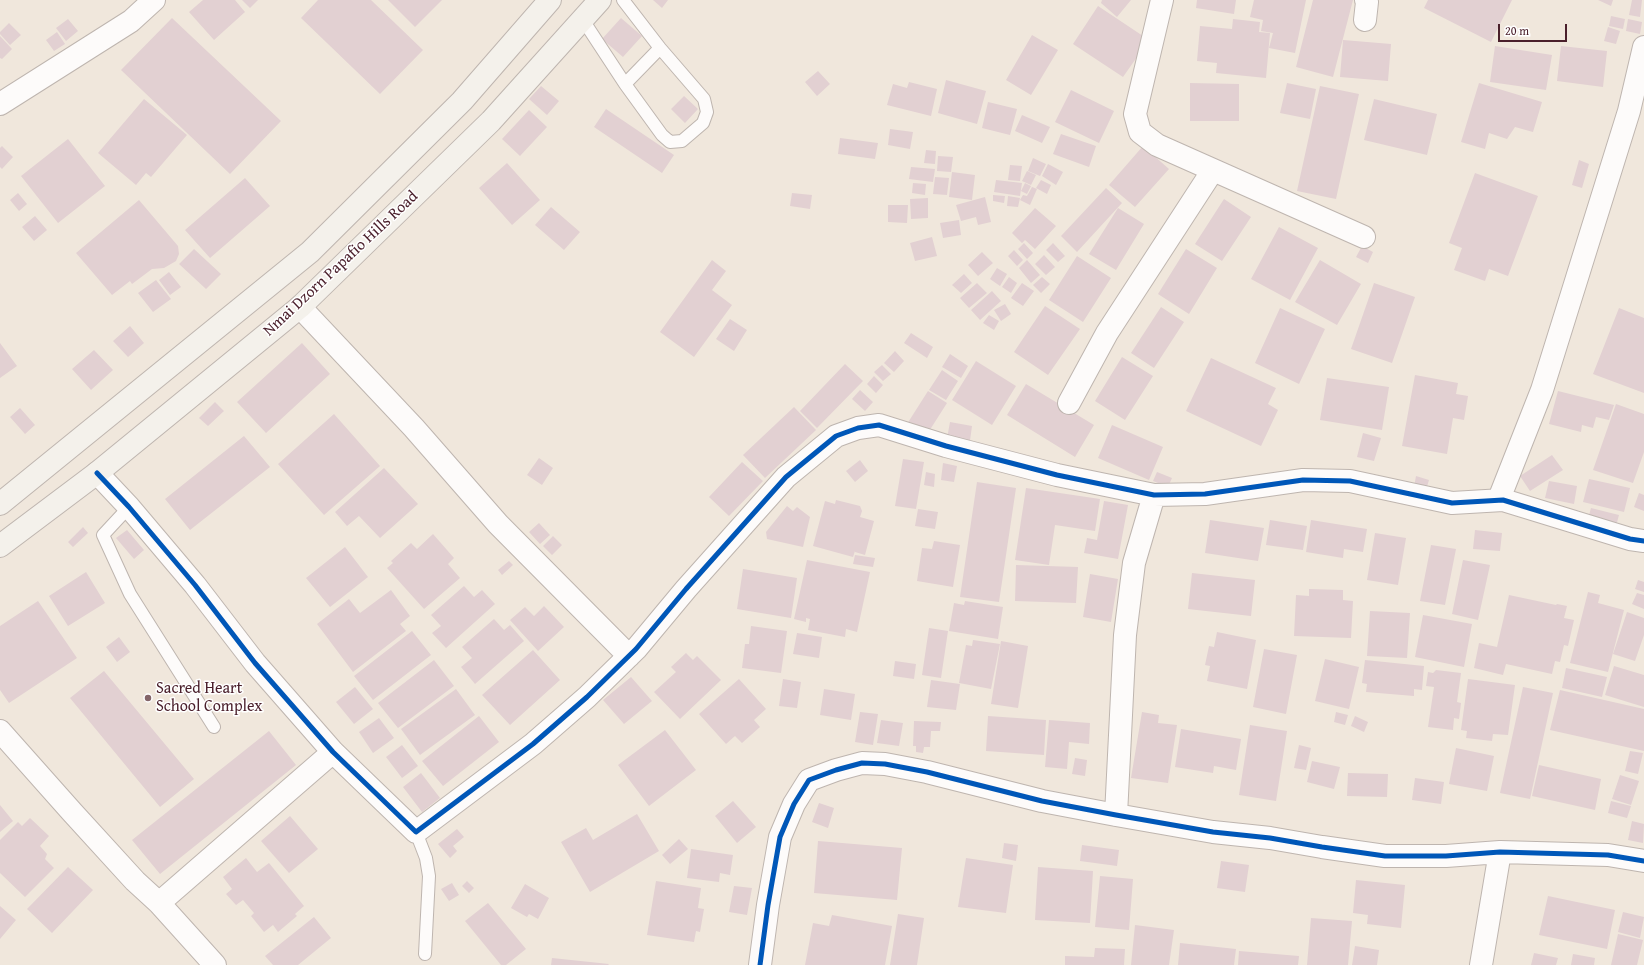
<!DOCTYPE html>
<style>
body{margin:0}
#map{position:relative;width:1644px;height:965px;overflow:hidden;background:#f0e7dc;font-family:"Gentium Book Plus",serif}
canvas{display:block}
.scale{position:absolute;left:1498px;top:24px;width:69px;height:18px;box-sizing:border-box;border:2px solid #4a1f2b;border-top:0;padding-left:5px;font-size:12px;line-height:14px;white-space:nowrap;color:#4a1f2b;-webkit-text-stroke:3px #fff;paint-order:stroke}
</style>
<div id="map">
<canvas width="1644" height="965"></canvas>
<div class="scale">20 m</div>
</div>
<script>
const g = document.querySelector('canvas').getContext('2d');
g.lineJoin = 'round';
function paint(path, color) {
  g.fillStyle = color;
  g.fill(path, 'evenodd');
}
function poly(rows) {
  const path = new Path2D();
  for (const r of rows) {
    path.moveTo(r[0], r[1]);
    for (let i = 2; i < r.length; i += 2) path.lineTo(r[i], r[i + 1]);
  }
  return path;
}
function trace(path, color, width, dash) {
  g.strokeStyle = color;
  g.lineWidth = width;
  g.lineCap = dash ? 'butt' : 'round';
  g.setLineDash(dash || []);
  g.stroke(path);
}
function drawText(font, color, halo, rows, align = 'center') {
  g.font = font + ' "Gentium Book Plus",serif';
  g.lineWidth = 3;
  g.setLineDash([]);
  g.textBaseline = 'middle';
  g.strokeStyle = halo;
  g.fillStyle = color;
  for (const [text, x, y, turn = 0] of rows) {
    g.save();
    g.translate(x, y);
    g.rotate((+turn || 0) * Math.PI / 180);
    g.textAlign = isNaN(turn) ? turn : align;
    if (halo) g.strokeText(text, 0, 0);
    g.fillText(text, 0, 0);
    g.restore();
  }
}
const building = poly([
 [203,0,235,0,245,12,214,40,189,12],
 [242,0,258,0,250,8],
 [318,0,371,0,423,50,380,94,301,18],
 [388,0,442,0,415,27],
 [653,0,668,0,662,8],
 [1102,0,1131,0,1117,17,1101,3],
 [1197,0,1236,0,1234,14,1196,8],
 [1254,0,1306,0,1295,53,1269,48,1273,33,1261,31,1263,20,1250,17],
 [1313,0,1353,0,1333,77,1296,67],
 [1428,0,1512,0,1491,42,1424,8],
 [1598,0,1613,0,1611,6],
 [1632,0,1642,0,1640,17,1629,15],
 [1098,6,1149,40,1123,77,1073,44],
 [1611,16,1625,19,1623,29,1609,26],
 [172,18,281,121,230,174,121,70],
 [621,18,642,36,623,57,602,39],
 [68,19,78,31,66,41,56,28],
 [1233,19,1260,22,1259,32,1270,33,1266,78,1216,73,1217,63,1197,61,1200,26,1232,29],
 [1628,19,1642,22,1640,34,1626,31],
 [9,23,21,35,10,45,0,34,0,32],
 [1608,27,1620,31,1616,44,1604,41],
 [57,32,65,44,54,51,46,40],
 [1032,35,1058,50,1031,95,1006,80],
 [0,36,12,49,2,59,0,58],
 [1343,40,1391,44,1388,81,1340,77],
 [1495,46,1552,55,1546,90,1490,82],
 [1561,46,1607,51,1603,87,1557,81],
 [818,71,830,84,817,96,805,82],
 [946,80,986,91,977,124,938,113],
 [909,82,937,89,931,116,887,105,893,84,907,88],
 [1190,83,1239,84,1239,121,1190,121],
 [1287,83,1316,89,1310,119,1280,113],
 [1479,83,1542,102,1533,132,1515,127,1507,139,1489,133,1485,149,1461,142],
 [541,86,559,101,547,115,529,99],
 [1320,86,1359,94,1336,199,1297,191],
 [1071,90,1114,111,1099,143,1055,122],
 [684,96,698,109,685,123,671,109],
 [144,99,187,135,151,177,146,173,136,185,98,153],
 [1374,99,1437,114,1427,155,1364,140],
 [988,102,1017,109,1010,135,982,128],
 [606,109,674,155,662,173,594,127],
 [529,110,547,127,520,156,502,139],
 [1022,115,1050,127,1042,143,1015,131],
 [890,129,913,132,910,149,888,145],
 [1061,134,1096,146,1089,167,1053,154],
 [840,138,878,143,875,159,838,154],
 [68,139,105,186,58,223,21,176],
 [2,146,13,157,2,169,0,167,0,148],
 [1143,146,1169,169,1135,207,1109,185],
 [926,150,936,151,935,164,924,163],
 [938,156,953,157,951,172,937,171],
 [1033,158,1046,164,1040,176,1028,171],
 [1579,160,1589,164,1582,188,1572,185],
 [507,163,540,200,512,225,479,188],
 [1048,164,1063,172,1056,185,1042,176],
 [1010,165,1022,166,1020,181,1008,180],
 [911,167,935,169,933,182,909,179],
 [1027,171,1036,175,1031,185,1022,181],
 [952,172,975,175,972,200,949,197],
 [1475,173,1538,196,1508,276,1489,269,1485,281,1454,270,1462,248,1449,243],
 [935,177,949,178,947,195,933,194],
 [245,178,270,206,210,258,185,230],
 [996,180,1022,183,1020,196,994,192],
 [1041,180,1051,185,1047,194,1036,188],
 [913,183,926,184,925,195,912,193],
 [1025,183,1031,186,1027,194,1021,191],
 [1032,187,1037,189,1030,205,1020,200,1023,195,1027,196],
 [1106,188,1122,203,1077,252,1061,236],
 [18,193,27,204,19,211,10,200],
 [792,193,812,195,810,209,790,206],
 [993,195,1005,196,1004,203,993,201],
 [1008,196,1020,198,1018,207,1007,206],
 [985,197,991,222,978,225,976,217,961,221,956,205],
 [928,198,928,218,911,219,910,199],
 [1224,199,1251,217,1222,261,1195,244],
 [139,200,178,246,179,254,176,261,164,268,152,269,132,284,130,281,112,295,76,253],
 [888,205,908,205,907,223,888,222],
 [551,207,580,232,564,250,535,225],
 [1035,208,1056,226,1035,249,1025,240,1022,243,1012,233],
 [1118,208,1144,224,1116,270,1089,254],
 [35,216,47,230,34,241,22,227],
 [959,220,961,235,943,238,940,223],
 [1279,227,1318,248,1290,300,1251,279],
 [932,237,937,256,915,261,910,243],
 [1024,243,1033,253,1027,259,1018,249],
 [1053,243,1065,256,1058,262,1046,250],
 [1362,246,1373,252,1368,263,1356,257],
 [194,249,221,274,206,289,179,264],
 [1186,249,1217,268,1189,314,1158,294],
 [1014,250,1023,260,1017,266,1008,256],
 [982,252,993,263,978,276,968,265],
 [1044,255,1055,267,1046,275,1035,264],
 [1077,256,1111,278,1083,322,1049,300],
 [712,260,726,271,712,290,732,305,694,357,660,332],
 [1027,260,1040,275,1031,283,1019,268],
 [1320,260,1361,284,1337,325,1295,302],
 [997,268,1007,274,1000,286,990,279],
 [169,272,181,287,170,295,159,280],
 [964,274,972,283,961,293,952,285],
 [1009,277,1017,283,1011,293,1002,287],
 [1042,277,1050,284,1041,293,1033,285],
 [156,280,171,299,153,312,138,293],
 [977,283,987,293,969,308,960,298],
 [1022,283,1034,291,1023,306,1011,298],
 [1374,283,1415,297,1392,363,1351,349],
 [992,291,1001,301,980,320,971,310],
 [1005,304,1011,314,1001,321,994,310],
 [1045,306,1080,329,1048,375,1014,352],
 [1161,307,1184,322,1154,368,1131,353],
 [1280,308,1325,329,1299,384,1255,363],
 [1619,308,1644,318,1644,393,1593,374],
 [989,315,999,321,994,330,983,323],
 [730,319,747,330,734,351,716,339],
 [130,326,144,343,128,357,113,341],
 [911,333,933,347,927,358,904,343],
 [0,343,17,366,0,378],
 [302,343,330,374,266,433,237,402],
 [94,350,113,370,91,390,72,369],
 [895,351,904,361,894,372,884,363],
 [950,354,968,366,961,378,942,367],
 [1122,357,1153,376,1125,420,1095,401],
 [1211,358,1276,388,1268,404,1278,410,1261,446,1186,411],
 [976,361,1016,386,992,425,952,400],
 [845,364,863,381,817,428,800,411],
 [882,365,891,374,883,381,874,372],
 [942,370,958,381,946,400,929,390],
 [1415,375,1458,383,1456,394,1468,396,1464,420,1453,418,1447,454,1402,446],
 [874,376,883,385,876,393,867,384],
 [1327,378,1389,387,1382,430,1320,420],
 [1026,384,1094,425,1075,457,1007,415],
 [860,390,873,402,865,411,852,399],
 [928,391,947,403,926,436,907,424],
 [1558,391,1614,405,1609,420,1596,417,1593,428,1582,425,1581,432,1549,424],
 [215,402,224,411,208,426,199,418],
 [1616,404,1644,414,1644,452,1633,483,1593,470],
 [794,407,816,430,765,478,743,455],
 [20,408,35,425,25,434,10,417],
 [334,414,380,466,324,515,278,464],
 [950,422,972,426,969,448,946,444],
 [1112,425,1163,447,1149,480,1098,458],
 [1363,433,1381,438,1374,461,1357,457],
 [244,436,270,467,190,530,165,499],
 [1552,455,1563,470,1530,491,1520,476],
 [539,458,553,468,542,485,527,475],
 [903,459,924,462,916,509,895,506],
 [860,460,868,471,855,482,846,471],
 [742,462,763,481,729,516,709,497],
 [943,463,957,466,954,482,941,480],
 [384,468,418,504,380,538,359,516,347,526,335,512],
 [926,472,935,474,934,487,924,485],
 [1157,472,1172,478,1168,487,1153,481],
 [1416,476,1429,480,1426,490,1414,487],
 [1589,479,1630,488,1624,512,1583,502],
 [1549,481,1577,486,1574,504,1545,498],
 [977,482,1016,488,999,602,960,597],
 [1026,488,1100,499,1095,531,1055,525,1049,565,1015,560],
 [1639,493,1644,495,1644,511,1634,507],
 [836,500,860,506,862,511,860,517,874,521,865,555,855,552,855,551,853,557,813,546,825,501,835,504],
 [1104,501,1128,505,1118,559,1084,553,1087,538,1097,540],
 [787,506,793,511,797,507,810,517,803,547,767,539,766,532],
 [1591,508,1619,515,1616,526,1588,519],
 [918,509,938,512,935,529,915,526],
 [1210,520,1264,528,1258,561,1205,553],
 [1270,520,1307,526,1303,550,1266,545],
 [1311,520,1367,529,1363,552,1344,549,1343,558,1306,552],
 [539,523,550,535,540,544,529,532],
 [83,527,88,533,73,547,68,542],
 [127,530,144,550,134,559,116,538],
 [1475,530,1502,533,1500,551,1473,549],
 [1375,533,1406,538,1398,585,1367,580],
 [433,534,454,558,448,564,460,578,424,609,387,568,393,563,391,561,411,543,417,549],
 [553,536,562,545,552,555,543,546],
 [934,541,960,545,953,587,917,581,922,548,932,549],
 [1431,545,1456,549,1445,605,1420,601],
 [345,547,368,577,330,607,306,578],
 [855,555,875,558,873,567,853,564],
 [807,560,870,572,857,632,846,629,845,637,808,630,810,619,806,618,806,622,794,619],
 [1463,560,1490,565,1478,620,1452,614],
 [509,561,513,565,502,575,498,570],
 [1016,565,1078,567,1076,603,1015,601],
 [743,569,797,578,791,618,737,609],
 [86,572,105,603,68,626,49,596],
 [1192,573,1255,580,1251,616,1188,609],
 [1090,574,1118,579,1111,622,1083,617],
 [1638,580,1644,582,1644,592,1635,589],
 [464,586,474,597,482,590,495,604,446,648,432,633,441,626,431,615],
 [1309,589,1343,590,1343,600,1353,601,1351,638,1294,636,1296,595,1309,596],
 [391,590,410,616,400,624,406,631,353,672,317,624,349,599,360,613],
 [1588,592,1600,595,1598,603,1624,610,1608,672,1570,663],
 [1637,593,1644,595,1644,609,1632,604],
 [1509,595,1556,605,1557,604,1567,606,1564,618,1574,620,1568,646,1564,645,1560,662,1555,661,1552,674,1506,664,1503,675,1474,668,1479,643,1497,647],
 [38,601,77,658,9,703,0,690,0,626],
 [965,601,1003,607,998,639,949,631,954,603,964,605],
 [544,606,564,627,538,651,510,620,525,607,534,616],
 [1370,611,1410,613,1407,658,1367,656],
 [1627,612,1644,618,1644,635,1635,661,1613,654],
 [1423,615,1472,624,1464,667,1415,657],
 [494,619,504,630,510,625,524,641,475,684,461,667,472,658,462,647],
 [751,626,787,631,781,673,742,668,745,644,749,644],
 [929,628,948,631,941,678,922,675],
 [412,631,431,655,373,700,354,676],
 [1217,632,1256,640,1247,689,1207,681,1210,666,1205,665,1209,646,1214,647],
 [797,633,822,637,819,658,793,654],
 [119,637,130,652,117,662,106,647],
 [973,640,1000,644,991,689,959,683,966,645,972,646],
 [1001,641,1028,646,1018,708,991,704],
 [1264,649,1297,655,1286,714,1253,707],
 [533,650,560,680,510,725,482,695],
 [686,653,693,660,697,656,721,680,680,719,654,692,676,672,671,667],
 [1325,659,1359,667,1349,709,1315,701],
 [434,660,454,686,398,728,378,703],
 [1365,660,1424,666,1422,690,1414,689,1414,696,1366,692,1367,684,1362,683],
 [895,661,916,664,914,679,893,676],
 [1614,666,1644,675,1644,707,1605,695],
 [1566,668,1607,677,1602,697,1562,688],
 [1436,670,1461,673,1457,702,1461,703,1459,719,1454,718,1453,730,1428,727,1434,687,1426,686,1428,672,1433,673],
 [104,671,194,779,160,807,70,698],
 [631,677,652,701,624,724,603,700],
 [739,679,766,709,754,720,760,727,742,743,735,736,726,744,699,714],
 [783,679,801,682,797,708,779,706],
 [1468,679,1515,685,1508,735,1493,734,1492,741,1466,738,1467,731,1461,730],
 [931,680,960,684,956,710,927,707],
 [355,687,373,709,354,724,336,702],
 [1523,687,1553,693,1530,799,1500,793],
 [456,689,475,715,420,755,401,729],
 [824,689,855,694,851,720,820,715],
 [1560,690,1644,709,1644,751,1550,730],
 [860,712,878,714,873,745,855,742],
 [1142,712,1159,715,1158,723,1177,725,1168,783,1131,778],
 [1336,712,1348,715,1345,725,1334,722],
 [479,716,499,742,443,786,422,761],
 [988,716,1046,720,1044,755,986,751],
 [1355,716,1368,722,1364,732,1351,726],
 [379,718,394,738,373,753,359,732],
 [881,720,903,723,899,746,877,743],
 [1049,720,1090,723,1089,744,1069,742,1067,769,1045,767],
 [914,721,941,722,940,731,931,731,930,747,924,747,923,753,916,752,916,746,913,746],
 [1250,725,1287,731,1276,801,1239,795],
 [1181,729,1241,739,1236,770,1214,766,1213,773,1175,767],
 [665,730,696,770,649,806,618,765],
 [269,731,296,765,160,874,132,840],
 [402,745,418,766,402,778,386,757],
 [1299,745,1311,748,1306,770,1294,768],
 [1456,748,1494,756,1487,791,1449,784],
 [1630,751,1643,753,1638,774,1625,771],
 [1075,758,1087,760,1085,776,1072,774],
 [1312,761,1340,767,1334,789,1307,782],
 [1539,765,1601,779,1595,810,1532,796],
 [421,773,440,798,422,812,403,787],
 [1348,773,1388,774,1387,797,1347,796],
 [1620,775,1639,781,1631,805,1612,799],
 [1415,778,1444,782,1441,804,1412,800],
 [733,801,756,827,737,843,715,816],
 [1611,801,1631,806,1627,818,1608,813],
 [819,803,834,808,828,828,812,822],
 [0,805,13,821,0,832],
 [637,814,659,851,590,892,561,842,586,828,593,840],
 [290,816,318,849,289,873,261,841],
 [30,818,49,836,40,846,47,854,45,859,54,868,25,897,0,873,0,840,18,822,22,826],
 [1632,821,1644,824,1643,843,1628,840],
 [457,829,464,837,453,846,457,851,450,858,438,844],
 [679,839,688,849,670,864,662,855],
 [818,841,902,848,897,900,814,893],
 [1004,843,1018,845,1016,861,1002,858],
 [1082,845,1119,850,1117,866,1080,861],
 [691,849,733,855,730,875,720,873,719,882,687,878],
 [246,858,257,872,269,863,304,906,295,914,297,916,278,932,273,925,264,932,251,916,254,913,243,900,236,905,226,894,232,889,223,877],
 [966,858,1013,865,1006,913,958,907],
 [1221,861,1249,865,1245,892,1217,888],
 [68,867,93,890,52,933,27,909],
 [1038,867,1093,871,1090,923,1035,920],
 [1100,876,1133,879,1129,930,1095,927],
 [1356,880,1405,885,1401,928,1367,924,1368,915,1353,913],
 [467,881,474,888,469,893,462,886],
 [656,881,701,888,698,908,704,909,700,932,696,931,694,942,647,935],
 [452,883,459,895,449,901,441,889],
 [525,884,549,898,538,919,529,914,527,917,511,908],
 [734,886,752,888,747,915,729,912],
 [1548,896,1615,910,1607,949,1539,935],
 [488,903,526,949,506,965,501,965,465,921],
 [0,906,16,920,0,939],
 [1623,912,1644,917,1640,938,1618,932],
 [898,914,924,918,917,965,890,965],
 [832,915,892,926,885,965,805,965,813,923,829,926],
 [314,917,331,938,298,965,273,965,265,956],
 [1311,918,1352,921,1348,965,1307,965],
 [1135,925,1174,930,1169,965,1131,965],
 [1618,934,1643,940,1637,965,1611,965],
 [1180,943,1236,949,1234,965,1178,965],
 [1355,946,1379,950,1377,965,1352,965],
 [1095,948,1125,949,1124,965,1065,965,1065,956,1094,957],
 [1239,951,1299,956,1298,965,1238,965],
 [1534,953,1558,958,1556,965,1531,965],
 [1573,954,1595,958,1594,965,1571,965],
 [552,958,609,964,608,965,551,965]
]);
const lane = poly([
 [583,20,625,84,662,135,670,142,682,141,703,123,707,112,704,99,660,48,623,0],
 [625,84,660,48],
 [129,507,103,535,130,594,214,727],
 [416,832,426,858,429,876,425,954]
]);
const street = poly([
 [1162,0,1135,114,1140,132,1157,145,1364,237],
 [1365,20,1367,2,1366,0],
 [0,104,131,21,154,0],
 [300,307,414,428,498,524,629,656],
 [1069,403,1107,333,1213,170],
 [97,473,129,507,195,585,255,663,333,752,416,832,533,744,587,697,636,649,686,589,786,477,836,436,858,428,879,425,946,446,1057,475,1154,495,1205,494,1303,480,1350,481,1452,503,1503,500,1630,539,1644,541],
 [1499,499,1542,390,1629,111,1644,47],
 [0,731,72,812,135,881,159,903,215,965],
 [1116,815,1125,635,1134,563,1154,495],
 [159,903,333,752],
 [760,965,768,905,780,837,794,804,809,780,836,770,862,763,885,764,927,772,1042,801,1116,815,1213,832,1270,838,1322,847,1385,856,1446,856,1500,852,1608,855,1644,861],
 [1481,965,1500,852]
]);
const secondary = poly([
 [0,504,310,252,462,101,550,0],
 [0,546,97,473,300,307,491,121,600,0]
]);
const cycleway = poly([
 [97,473,129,507,195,585,255,663,333,752,416,832,533,744,587,697,636,649,686,589,786,477,836,436,858,428,879,425,946,446,1057,475,1154,495,1205,494,1303,480,1350,481,1452,503,1503,500,1630,539,1644,541],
 [760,965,768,905,780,837,794,804,809,780,836,770,862,763,885,764,927,772,1042,801,1116,815,1213,832,1270,838,1322,847,1385,856,1446,856,1500,852,1608,855,1644,861]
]);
const markers = [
 [148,698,4,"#846569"]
];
const streetNames = [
 ["Nmai Dzorn Papafio Hills Road",341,264,-43]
];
const poiNames = [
 ["Sacred Heart",156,689],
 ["School Complex",156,707]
];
paint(building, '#e2d0d2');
trace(lane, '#beb5af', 14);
trace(street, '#beb5af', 24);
trace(secondary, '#beb5af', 24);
trace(lane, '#fdfbfa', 12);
trace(street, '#fdfbfa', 22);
trace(secondary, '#f4f1eb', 22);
trace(cycleway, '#0057b8', 5);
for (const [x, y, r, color] of markers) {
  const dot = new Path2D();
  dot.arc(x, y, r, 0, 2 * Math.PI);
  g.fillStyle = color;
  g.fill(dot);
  trace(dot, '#fff', 1.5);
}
drawText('16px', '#4a1f2b', '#fff', streetNames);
drawText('16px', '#4a1f2b', '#fff', poiNames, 'left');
</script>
